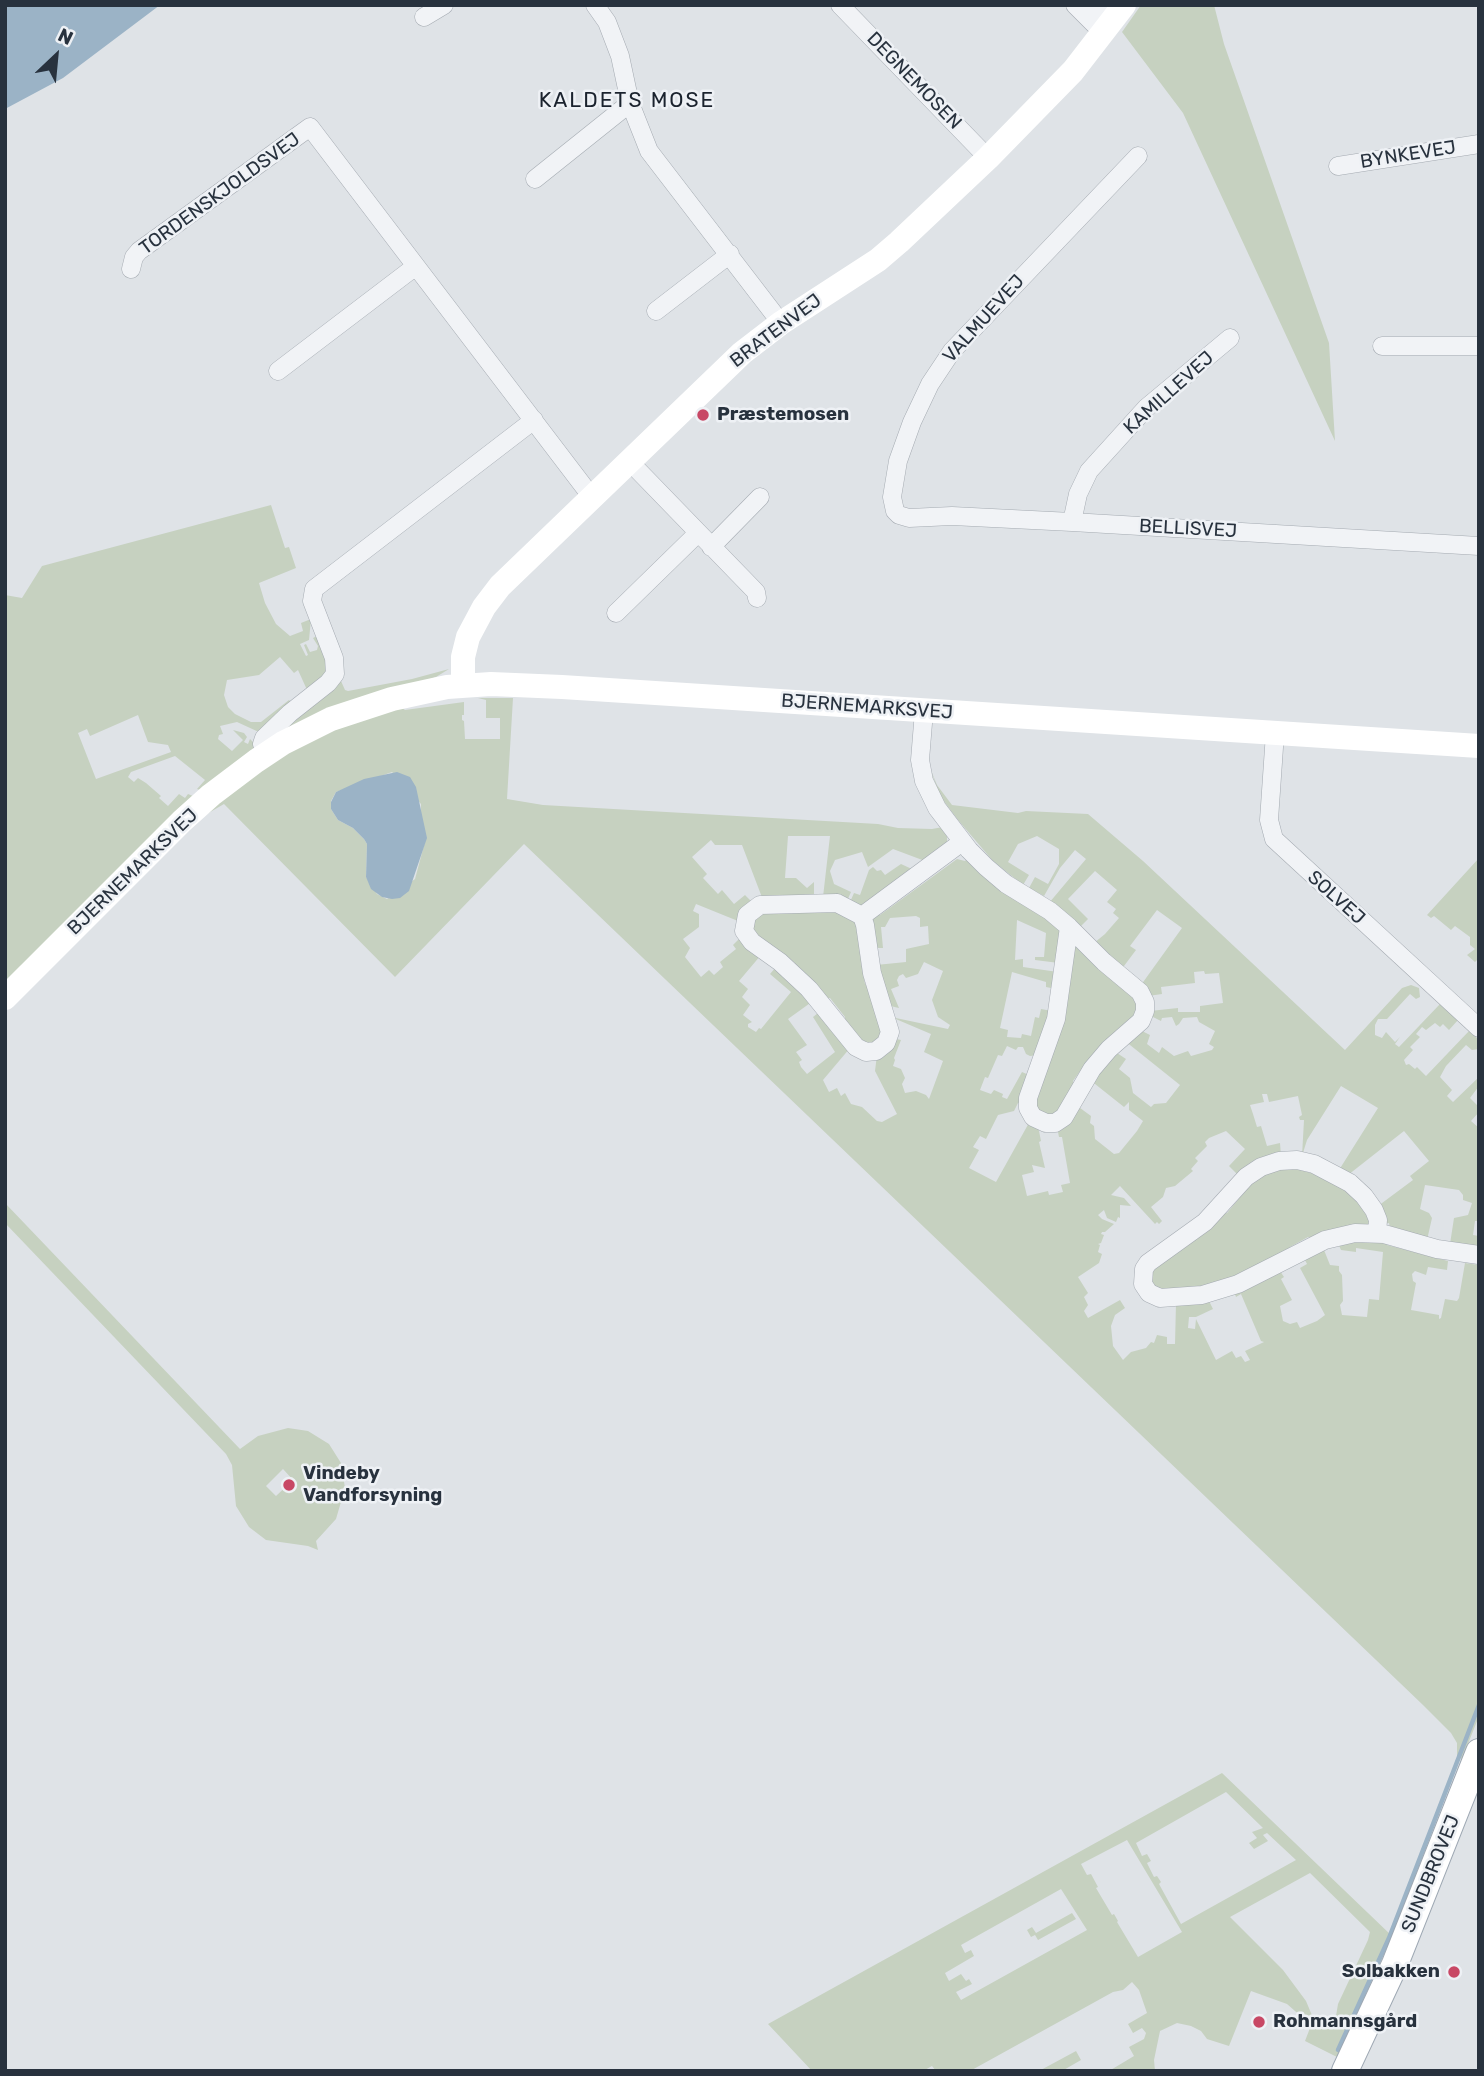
<!DOCTYPE html>
<meta charset="utf-8">
<style>
body{margin:0}
#map{position:relative;width:1484px;height:2076px;overflow:hidden;background:#dfe3e7;font-family:Rubik,sans-serif}
canvas{display:block}
.frame{position:absolute;inset:0;border:7px solid #28323e;pointer-events:none}
.north{position:absolute;left:21px;top:21px;width:70px;height:70px;-webkit-text-stroke:5px #eef1f5;paint-order:stroke;rotate:26deg;font-size:19px;font-weight:700;line-height:28px;text-align:center;color:#28323e}
.north::after{content:'';display:block;margin:auto;width:24px;height:32px;background:#28323e;clip-path:polygon(50% 0,100% 100%,50% 72%,0 100%)}
</style>
<div id="map">
<canvas width="1484" height="2076"></canvas>
<div class="frame"></div>
<div class="north">N</div>
</div>
<script>
const g = document.querySelector('canvas').getContext('2d');
g.lineJoin = 'round';
function paint(path, color) {
  g.fillStyle = color;
  g.fill(path, 'evenodd');
}
function poly(rows) {
  const path = new Path2D();
  for (const r of rows) {
    path.moveTo(r[0], r[1]);
    for (let i = 2; i < r.length; i += 2) path.lineTo(r[i], r[i + 1]);
  }
  return path;
}
function trace(path, color, width, dash) {
  g.strokeStyle = color;
  g.lineWidth = width;
  g.lineCap = dash ? 'butt' : 'round';
  g.setLineDash(dash || []);
  g.stroke(path);
}
function drawText(font, color, halo, rows, align = 'center') {
  g.font = font + ' Rubik,sans-serif';
  g.lineWidth = 5;
  g.setLineDash([]);
  g.textBaseline = 'middle';
  g.strokeStyle = halo;
  g.fillStyle = color;
  for (const [text, x, y, turn = 0] of rows) {
    g.save();
    g.translate(x, y);
    g.rotate((+turn || 0) * Math.PI / 180);
    g.textAlign = isNaN(turn) ? turn : align;
    if (halo) g.strokeText(text, 0, 0);
    g.fillText(text, 0, 0);
    g.restore();
  }
}
const green = poly([
 [1141,5,1214,5,1224,44,1329,343,1335,441,1183,113,1122,32],
 [271,505,285,548,289,547,296,568,259,583,265,603,276,624,290,636,303,631,301,623,311,619,309,640,300,644,306,656,308,655,304,645,306,644,310,652,317,650,318,646,313,638,319,635,329,664,325,675,308,692,298,670,294,673,280,657,259,675,227,680,224,695,228,707,235,714,251,722,261,722,289,700,291,702,261,733,237,722,220,726,223,734,219,735,218,739,232,751,243,740,233,730,244,733,247,737,244,742,248,744,250,739,254,743,254,748,200,790,197,789,205,780,175,756,131,772,128,777,134,782,138,778,146,783,161,796,159,798,168,806,179,794,185,798,188,794,193,796,5,984,5,595,22,598,42,566],
 [138,715,148,742,168,745,171,752,96,779,78,733,87,729,90,736],
 [449,669,436,677,274,734,341,681,345,690,348,691,412,679],
 [478,698,513,698,507,799,543,805,878,824,898,828,932,829,943,827,947,835,947,843,925,861,893,849,868,867,862,852,835,860,830,871,834,884,851,892,847,901,823,897,830,836,788,836,785,878,796,878,807,888,814,882,814,898,763,900,742,845,715,845,711,840,692,857,707,874,703,878,718,894,722,890,734,904,745,895,752,902,738,921,696,904,693,911,699,914,699,927,683,939,690,948,685,957,701,977,709,970,714,975,723,967,720,962,736,949,733,945,741,937,761,955,739,981,748,989,742,997,750,1005,743,1015,752,1022,748,1024,748,1027,756,1032,759,1028,761,1029,791,992,770,974,776,967,813,1001,788,1019,807,1045,796,1052,802,1060,799,1062,801,1067,807,1074,835,1052,813,1017,818,1013,850,1048,823,1080,829,1092,837,1088,841,1096,845,1093,851,1104,862,1107,877,1121,882,1122,897,1114,875,1071,877,1055,896,1039,901,1040,894,1058,895,1060,893,1066,901,1069,905,1078,902,1084,905,1093,916,1091,926,1095,929,1099,943,1061,924,1052,931,1034,891,1017,948,1029,950,1025,938,1017,932,1000,943,971,924,962,918,974,906,978,903,974,899,976,897,980,899,986,891,989,899,1008,886,1005,876,965,906,962,906,949,929,944,928,926,920,927,920,918,916,916,890,918,885,927,881,927,883,948,874,948,871,920,877,913,880,915,957,859,965,861,967,859,1041,912,1060,931,1059,963,1035,960,1035,957,1044,957,1046,933,1017,920,1015,960,1023,959,1023,967,1058,972,1056,989,1046,987,1046,982,1012,972,1000,1028,1008,1030,1007,1037,1021,1038,1022,1034,1031,1036,1035,1017,1039,1018,1041,1009,1052,1011,1039,1055,1030,1056,1026,1054,1023,1047,1018,1047,1016,1050,1007,1046,1002,1056,998,1055,988,1078,985,1077,980,1090,991,1094,994,1090,1003,1094,1002,1097,1007,1099,1022,1072,1031,1076,1022,1102,1018,1103,1014,1111,998,1115,986,1139,980,1136,973,1147,979,1150,969,1168,996,1182,1030,1121,1038,1126,1041,1141,1039,1142,1045,1168,1032,1165,1034,1172,1022,1175,1027,1196,1048,1191,1049,1195,1063,1192,1061,1185,1070,1183,1062,1137,1059,1137,1057,1127,1076,1105,1091,1116,1090,1123,1094,1126,1095,1139,1114,1154,1119,1153,1137,1131,1143,1121,1129,1110,1129,1102,1124,1107,1090,1080,1114,1051,1126,1059,1119,1069,1130,1078,1133,1093,1151,1107,1154,1104,1166,1103,1180,1085,1125,1041,1140,1030,1150,1035,1147,1044,1159,1053,1162,1047,1174,1056,1188,1051,1191,1056,1212,1050,1214,1047,1209,1044,1215,1031,1199,1022,1197,1017,1183,1018,1179,1024,1176,1026,1172,1017,1162,1018,1161,1021,1149,1015,1150,1011,1178,1008,1178,1012,1200,1012,1200,1006,1223,1003,1219,973,1205,974,1204,971,1194,972,1195,983,1161,987,1162,994,1148,996,1141,985,1182,928,1157,910,1130,946,1136,950,1121,970,1094,943,1105,934,1119,918,1113,913,1116,909,1107,902,1117,890,1095,871,1068,899,1088,919,1079,928,1049,903,1086,859,1075,850,1060,868,1044,896,1029,888,1035,877,1048,884,1059,864,1059,849,1037,836,1018,844,1008,862,1029,875,1023,885,993,861,958,820,940,796,930,768,937,785,952,805,1018,813,1026,811,1088,814,1143,861,1345,1050,1402,988,1411,985,1419,988,1420,997,1416,999,1410,994,1387,1019,1378,1019,1375,1025,1375,1035,1382,1038,1386,1032,1395,1042,1400,1037,1395,1044,1399,1047,1440,1004,1458,1020,1449,1030,1443,1024,1440,1027,1435,1023,1426,1030,1422,1027,1416,1034,1420,1037,1410,1047,1413,1050,1404,1060,1406,1065,1409,1064,1415,1069,1417,1067,1426,1076,1469,1031,1479,1040,1479,1049,1472,1050,1466,1045,1446,1066,1440,1077,1452,1090,1447,1096,1453,1102,1479,1077,1479,1086,1470,1098,1479,1107,1479,1112,1471,1121,1479,1128,1479,1210,1477,1216,1479,1221,1475,1221,1473,1235,1479,1236,1479,1248,1450,1244,1454,1218,1468,1215,1472,1203,1463,1200,1463,1195,1459,1190,1425,1185,1420,1209,1429,1213,1432,1218,1427,1240,1390,1228,1389,1223,1383,1224,1378,1206,1413,1180,1410,1176,1429,1161,1404,1131,1348,1175,1339,1170,1378,1108,1341,1086,1307,1140,1302,1156,1304,1120,1300,1120,1299,1117,1302,1115,1298,1096,1269,1102,1267,1094,1262,1094,1264,1102,1250,1105,1253,1114,1257,1127,1261,1126,1267,1146,1280,1143,1281,1156,1239,1176,1229,1166,1245,1149,1226,1131,1209,1138,1205,1142,1207,1146,1195,1158,1198,1161,1191,1169,1193,1171,1175,1186,1166,1188,1163,1197,1151,1207,1162,1221,1159,1224,1157,1222,1155,1224,1120,1186,1111,1195,1124,1198,1131,1206,1120,1205,1120,1218,1118,1217,1116,1222,1107,1218,1104,1210,1098,1215,1102,1219,1114,1224,1105,1232,1102,1232,1101,1234,1104,1235,1101,1243,1098,1244,1100,1245,1098,1252,1102,1254,1099,1263,1078,1277,1088,1293,1084,1297,1088,1305,1084,1311,1088,1318,1120,1300,1125,1308,1115,1315,1111,1326,1113,1346,1123,1360,1131,1352,1146,1348,1151,1342,1154,1343,1157,1335,1167,1337,1167,1344,1175,1344,1176,1303,1208,1299,1213,1309,1196,1317,1189,1317,1188,1328,1195,1329,1196,1319,1216,1360,1232,1351,1236,1358,1241,1356,1245,1362,1250,1360,1245,1351,1264,1342,1261,1341,1241,1294,1236,1297,1234,1291,1278,1268,1284,1277,1281,1279,1292,1300,1280,1306,1283,1321,1290,1324,1297,1322,1300,1328,1317,1321,1325,1315,1300,1268,1307,1264,1303,1256,1322,1245,1330,1265,1339,1266,1339,1271,1342,1275,1343,1301,1340,1305,1342,1315,1367,1317,1369,1299,1379,1300,1383,1252,1356,1248,1356,1252,1341,1250,1337,1241,1387,1241,1387,1245,1448,1261,1447,1270,1428,1267,1426,1275,1415,1271,1412,1274,1413,1281,1416,1283,1411,1310,1439,1315,1439,1319,1441,1318,1445,1299,1457,1301,1459,1298,1465,1263,1479,1265,1479,1716,1462,1759,1457,1756,1457,1743,1451,1733,1423,1705,524,844,395,977,224,804,205,815,238,786,309,739,401,707,405,710,464,702,464,715,462,715,462,720,464,721,465,739,500,739,500,718,486,718,486,700],
 [392,772,421,804,421,820,426,838,415,879,387,899,377,894,366,877,367,844,364,839,353,828,338,820,331,809,331,801,336,792],
 [1479,858,1479,958,1475,962,1467,955,1475,949,1470,945,1470,937,1455,926,1451,930,1434,916,1431,918,1427,915],
 [901,864,914,870,864,906,857,906,850,902,854,893,860,895,869,870,873,867,877,871,881,870,885,875],
 [836,907,854,918,863,956,861,960,865,984,870,987,884,1027,879,1042,864,1046,844,1024,845,1017,830,998,824,998,795,969,795,963,775,948,751,936,757,911],
 [1074,945,1080,945,1135,994,1139,1012,1093,1059,1088,1060,1073,1081,1075,1086,1053,1118,1037,1113,1033,1095,1063,1022,1068,996,1065,993],
 [1284,1165,1321,1176,1355,1193,1371,1220,1368,1226,1314,1239,1308,1237,1290,1247,1287,1252,1218,1286,1171,1294,1152,1288,1149,1272,1219,1214,1227,1213,1241,1196,1241,1190,1252,1179],
 [5,1203,240,1449,258,1436,288,1428,308,1431,329,1444,341,1463,345,1488,336,1519,316,1541,318,1550,308,1546,266,1540,249,1527,236,1506,232,1465,226,1454,5,1223],
 [283,1469,293,1480,276,1496,266,1486],
 [1222,1773,1392,1936,1337,2057,1305,2041,1310,2028,1303,2018,1287,2004,1251,1991,1229,2046,1207,2039,1201,2031,1191,2026,1177,2023,1160,2031,1154,2060,1155,2071,1109,2071,1134,2056,1129,2047,1144,2039,1146,2033,1142,2028,1133,2033,1128,2024,1147,2013,1139,1990,1132,1982,1123,1990,1113,1992,970,2071,936,2071,932,2066,923,2071,812,2071,768,2024],
 [1226,1792,1263,1828,1252,1832,1257,1838,1249,1843,1254,1849,1268,1841,1263,1835,1267,1833,1296,1860,1181,1924,1159,1884,1161,1882,1157,1876,1154,1877,1147,1863,1151,1861,1147,1854,1142,1856,1136,1843],
 [1127,1840,1182,1932,1138,1957,1117,1922,1118,1921,1114,1914,1112,1915,1096,1888,1098,1887,1091,1874,1087,1875,1081,1864],
 [1310,1873,1370,1932,1368,1940,1338,2004,1336,2016,1326,2024,1320,2026,1316,2025,1306,2001,1283,1970,1230,1917],
 [1061,1889,1087,1930,961,2000,956,1992,972,1984,969,1979,966,1981,961,1974,949,1981,945,1973,974,1956,971,1950,965,1953,961,1945],
 [1072,1913,1076,1919,1038,1940,1035,1935,1031,1937,1027,1930,1032,1927,1036,1933],
 [1076,2051,1081,2060,1062,2071,1039,2071]
]);
const water = poly([
 [5,5,160,5,63,78,5,109],
 [397,772,410,777,416,787,427,838,409,891,400,898,392,899,382,897,371,889,366,877,367,844,364,839,353,828,338,820,331,809,331,802,336,792,364,779]
]);
const stream = poly([
 [1338,2050,1389,1938,1479,1705]
]);
const street = poly([
 [595,5,607,22,620,56,630,103,649,151,781,323],
 [840,5,988,158],
 [1075,5,1104,34],
 [1098,5,1113,20],
 [424,17,444,5],
 [1138,156,952,351,930,384,912,422,898,461,892,497,895,511,899,515,909,518,952,516,1072,522,1479,546],
 [1338,166,1479,144],
 [535,179,630,103],
 [131,269,134,257,139,251,310,127,591,496],
 [656,311,730,254],
 [1382,346,1479,346],
 [278,371,416,266],
 [629,461,756,592,757,598],
 [1072,522,1078,494,1089,471,1146,408,1230,338],
 [711,547,760,497],
 [616,613,698,533],
 [924,711,920,760,924,781,937,808,969,850,986,867,1006,884,1050,911,1069,927],
 [1275,733,1269,820,1274,839,1479,1028],
 [267,753,262,744,264,738,290,713,328,683,335,674,334,658,312,601,314,589,534,420],
 [837,903,862,916,865,925,872,973,890,1032,886,1043,876,1051,866,1052,856,1047,809,989,780,962,752,942,744,931,747,915,760,905,837,903],
 [862,916,962,842],
 [1069,927,1104,962,1140,992,1145,1002,1145,1011,1141,1021,1109,1049,1092,1069,1064,1117,1055,1123,1046,1123,1033,1117,1028,1108,1028,1098,1056,1019,1069,927],
 [1377,1233,1378,1220,1374,1210,1364,1196,1350,1183,1314,1164,1297,1160,1279,1161,1261,1167,1246,1177,1205,1222,1148,1263,1144,1269,1143,1284,1149,1293,1160,1298,1202,1295,1238,1284,1325,1240,1355,1233,1384,1234,1437,1249,1479,1255]
]);
const secondary = poly([
 [463,685,463,657,468,637,484,607,500,586,742,353,781,323,878,260,899,242,988,158,1073,71,1124,5],
 [5,998,182,821,211,795,256,761,283,743,331,719,392,699,447,687,491,684,562,687,1479,746]
]);
const primary = poly([
 [1345,2071,1395,1964,1479,1752]
]);
const markers = [
 [703,415,7,"#c84865"],
 [289,1485,7,"#c84865"],
 [1454,1972,7,"#c84865"],
 [1259,2022,7,"#c84865"]
];
const streetNames = [
 ["DEGNEMOSEN",914,81,46],
 ["BYNKEVEJ",1408,155,-9],
 ["TORDENSKJOLDSVEJ",220,194,-36],
 ["VALMUEVEJ",984,319,-48],
 ["BRATENVEJ",776,331,-37],
 ["KAMILLEVEJ",1169,393,-42],
 ["BELLISVEJ",1188,529,3],
 ["BJERNEMARKSVEJ",867,707,4],
 ["BJERNEMARKSVEJ",133,872,-44],
 ["SOLVEJ",1336,898,42],
 ["SUNDBROVEJ",1431,1874,-68]
];
const poiNames = [
 ["Præstemosen",717,415],
 ["Vindeby",303,1474],
 ["Vandforsyning",303,1496],
 ["Solbakken",1440,1972,"right"],
 ["Rohmannsgård",1273,2022]
];
const neighbourhoodNames = [
 ["KALDETS MOSE",627,101]
];
paint(green, '#c6d1c0');
paint(water, '#9bb3c6');
trace(stream, '#9bb3c6', 4.5);
trace(street, '#a4aab1', 19);
trace(primary, '#9ea8b3', 28);
trace(street, '#f1f3f6', 18);
trace(secondary, '#fff', 24);
trace(primary, '#fff', 26);
for (const [x, y, r, color] of markers) {
  const dot = new Path2D();
  dot.arc(x, y, r, 0, 2 * Math.PI);
  g.fillStyle = color;
  g.fill(dot);
  trace(dot, '#eef1f5', 2.5);
}
drawText('19px', '#28323e', '#eef1f5', streetNames);
drawText('bold 19px', '#28323e', '#eef1f5', poiNames, 'left');
g.letterSpacing = '2px';
drawText('21px', '#1b232e', '#eef1f5', neighbourhoodNames);
g.letterSpacing = '0px';
</script>
